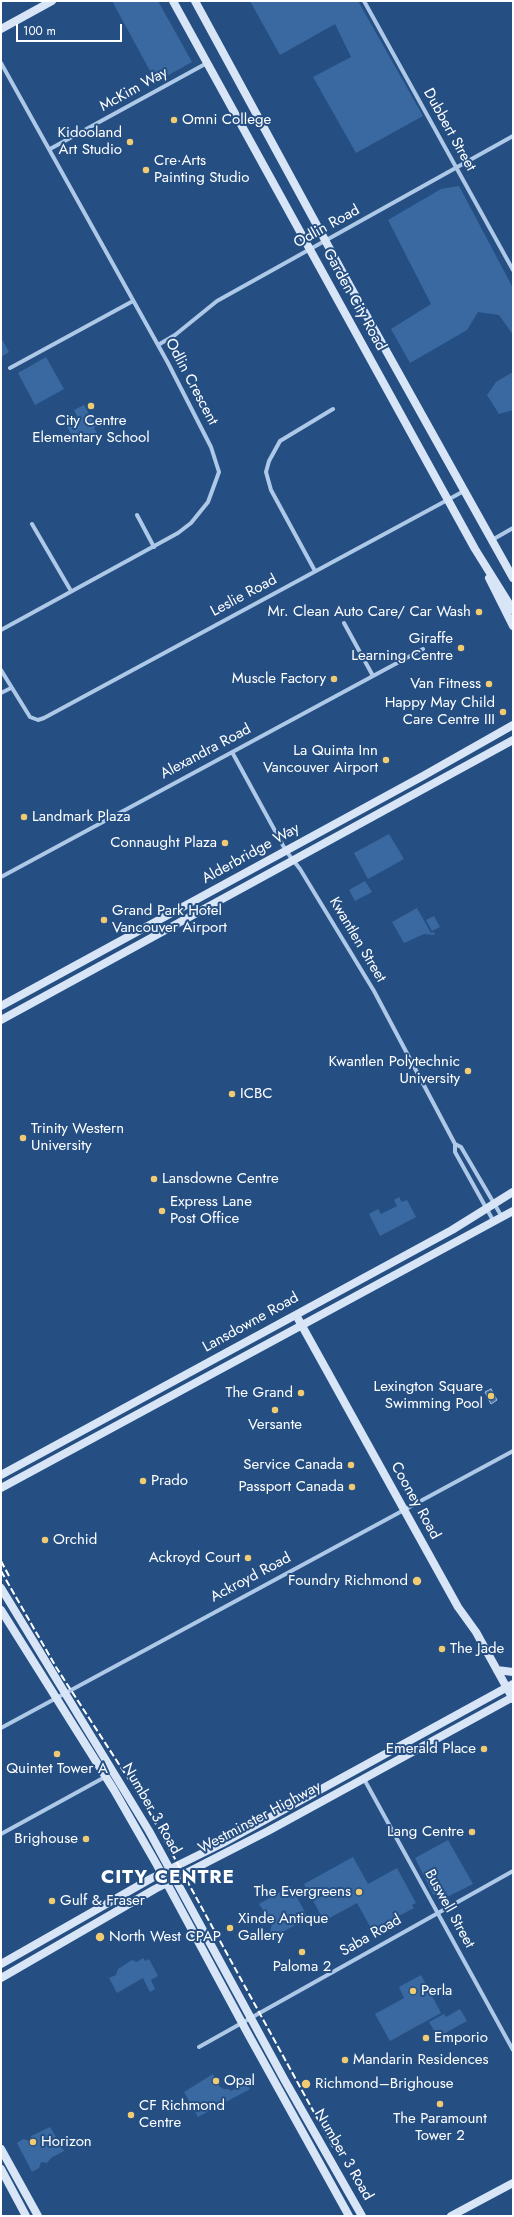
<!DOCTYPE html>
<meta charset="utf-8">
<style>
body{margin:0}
#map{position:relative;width:514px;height:2217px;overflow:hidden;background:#254f83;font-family:Jost,sans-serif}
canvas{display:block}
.frame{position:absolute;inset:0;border:2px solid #fff;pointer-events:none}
.scale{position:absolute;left:16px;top:24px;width:106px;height:18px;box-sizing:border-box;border:2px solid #fff;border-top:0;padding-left:5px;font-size:12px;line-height:14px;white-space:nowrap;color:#fff;-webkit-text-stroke:3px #254f83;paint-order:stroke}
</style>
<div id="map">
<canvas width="514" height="2217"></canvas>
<div class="frame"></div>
<div class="scale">100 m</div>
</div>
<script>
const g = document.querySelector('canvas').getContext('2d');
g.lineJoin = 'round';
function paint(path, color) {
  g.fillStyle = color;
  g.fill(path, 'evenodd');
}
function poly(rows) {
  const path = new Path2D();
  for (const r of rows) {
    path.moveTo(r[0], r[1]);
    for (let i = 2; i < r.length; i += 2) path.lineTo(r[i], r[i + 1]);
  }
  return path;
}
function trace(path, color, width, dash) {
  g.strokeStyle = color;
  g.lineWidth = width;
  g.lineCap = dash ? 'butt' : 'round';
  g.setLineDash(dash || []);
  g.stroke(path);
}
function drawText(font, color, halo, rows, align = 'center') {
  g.font = font + ' Jost,sans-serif';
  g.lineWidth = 4;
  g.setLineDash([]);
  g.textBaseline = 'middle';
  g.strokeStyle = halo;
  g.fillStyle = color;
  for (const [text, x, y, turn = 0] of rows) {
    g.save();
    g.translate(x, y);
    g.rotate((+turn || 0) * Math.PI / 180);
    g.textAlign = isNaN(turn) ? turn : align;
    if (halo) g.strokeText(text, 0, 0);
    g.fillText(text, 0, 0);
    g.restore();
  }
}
const green = poly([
 [112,1,158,1,192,62,156,82],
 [250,1,358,1,423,116,356,153,313,77,351,57,335,24,280,55],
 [459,186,513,288,513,335,499,315,478,312,467,330,410,363,391,329,431,304,388,220,441,189],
 [1,338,9,352,1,357],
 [46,357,64,389,35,405,18,373],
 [513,372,513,410,499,414,487,395,496,382],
 [84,405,96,426,94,428,97,433,79,443,75,441,65,423,77,416,74,410],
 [389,834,404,859,368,879,354,853],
 [365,881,372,892,355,901,349,890],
 [417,908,431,933,434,932,435,935,424,934,404,943,392,922],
 [434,916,440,927,432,931,426,920],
 [399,1197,402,1202,407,1200,416,1217,380,1236,369,1214,378,1209,381,1214,397,1206,394,1200],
 [448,1840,473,1884,441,1900,433,1894,415,1858],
 [353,1857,368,1884,397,1868,416,1903,412,1905,414,1908,372,1930,357,1903,324,1921,304,1884],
 [291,1886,308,1918,268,1940,272,1924,259,1904],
 [143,1958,145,1961,149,1959,158,1976,151,1980,155,1989,150,1992,143,1978,117,1993,109,1978,116,1975,118,1969,132,1960,137,1962],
 [421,1975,441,2013,390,2041,375,2014,404,1998,399,1987],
 [460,2009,467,2021,438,2037,429,2022,444,2014,446,2017],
 [213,2074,220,2087,224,2089,229,2089,231,2091,245,2083,244,2077,247,2076,247,2084,250,2089,198,2117,184,2092],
 [50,2127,64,2151,51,2158,47,2163,41,2162,39,2168,32,2172,17,2143,23,2139,30,2141,31,2136]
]);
const water = poly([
 [491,1389,497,1400,491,1404,485,1392,491,1389]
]);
const street = poly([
 [364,1,513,270],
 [1,63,168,363,211,447,219,472,208,502,191,523,178,533,1,630],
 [50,149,207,63],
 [158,345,175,335,217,301,513,136],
 [10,368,133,301],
 [137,515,154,547],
 [32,524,71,591],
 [492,540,513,528],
 [315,571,271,490,266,472,269,461,280,441,333,409],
 [344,623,373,676],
 [1,670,30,717,38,720,44,718,464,491],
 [1,693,11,688],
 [232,752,286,851,300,869,374,991,455,1144,455,1152,494,1222],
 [1,877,423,649],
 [455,1144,461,1147,502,1217],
 [1,1728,513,1451],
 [364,1779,513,2050],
 [1,1834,105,1777],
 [199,2047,513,1871]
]);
const secondary = poly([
 [173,1,475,549,513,610],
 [195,1,350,286,513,578],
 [1,29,52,1],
 [489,578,513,626],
 [1,1006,423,776,513,725],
 [1,1020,513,740],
 [296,1315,458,1607,476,1632,513,1699],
 [1,1475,452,1230,513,1192],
 [1,1488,513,1211],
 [1,1588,149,1831,284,2079,362,2216],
 [1,1610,114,1790,157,1865,247,2032,349,2216],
 [497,1670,513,1672],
 [1,1964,152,1878,223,1843,513,1684],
 [1,1978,155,1889,268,1831,513,1697],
 [1,2149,38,2216],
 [1,2169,26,2216],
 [451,2216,513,2183]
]);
const rail = poly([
 [1,1561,9,1576],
 [1,1571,56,1667,146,1806,333,2147]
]);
const markers = [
 [174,120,4,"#f1cb72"],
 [130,142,4,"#f1cb72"],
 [146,170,4,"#f1cb72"],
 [91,406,4,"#f1cb72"],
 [479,612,4,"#f1cb72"],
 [461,648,4,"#f1cb72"],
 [334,679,4,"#f1cb72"],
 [489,684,4,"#f1cb72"],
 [503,712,4,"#f1cb72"],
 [386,760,4,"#f1cb72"],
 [24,817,4,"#f1cb72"],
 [225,843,4,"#f1cb72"],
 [104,920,4,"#f1cb72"],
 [468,1071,4,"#f1cb72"],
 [232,1094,4,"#f1cb72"],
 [23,1138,4,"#f1cb72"],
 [154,1179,4,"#f1cb72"],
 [162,1211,4,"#f1cb72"],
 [301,1393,4,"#f1cb72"],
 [491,1396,4,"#f1cb72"],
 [275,1410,4,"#f1cb72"],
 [351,1465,4,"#f1cb72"],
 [143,1481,4,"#f1cb72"],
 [352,1487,4,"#f1cb72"],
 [45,1540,4,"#f1cb72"],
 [248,1558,4,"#f1cb72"],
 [417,1581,5,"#f1cb72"],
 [442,1649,4,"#f1cb72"],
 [484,1749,4,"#f1cb72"],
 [57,1754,4,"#f1cb72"],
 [472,1832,4,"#f1cb72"],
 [86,1839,4,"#f1cb72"],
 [359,1892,4,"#f1cb72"],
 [52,1901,4,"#f1cb72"],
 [230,1928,4,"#f1cb72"],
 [100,1937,5,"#f1cb72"],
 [302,1952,4,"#f1cb72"],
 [413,1991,4,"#f1cb72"],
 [426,2038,4,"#f1cb72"],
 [345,2060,4,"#f1cb72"],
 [216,2081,4,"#f1cb72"],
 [306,2084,5,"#f1cb72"],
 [440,2104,4,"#f1cb72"],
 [131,2115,4,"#f1cb72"],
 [33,2142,4,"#f1cb72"]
];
const streetNames = [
 ["McKim Way",134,90,-29],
 ["Dubbert Street",449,130,61],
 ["Odlin Road",327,227,-29],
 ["Garden City Road",354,300,61],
 ["Odlin Crescent",191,382,62],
 ["Leslie Road",244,596,-28],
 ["Alexandra Road",206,752,-28],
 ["Alderbridge Way",251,854,-29],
 ["Kwantlen Street",357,940,59],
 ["Lansdowne Road",251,1323,-29],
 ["Cooney Road",415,1501,61],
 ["Ackroyd Road",251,1578,-28],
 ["Number 3 Road",151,1809,60],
 ["Westminster Highway",260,1818,-28],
 ["Buswell Street",449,1909,61],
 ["Saba Road",371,1936,-30],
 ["Number 3 Road",343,2155,60]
];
const poiNames = [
 ["Omni College",182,120],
 ["Kidooland",122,133,"right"],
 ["Art Studio",122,150,"right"],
 ["Cre·Arts",154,161],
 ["Painting Studio",154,178],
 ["City Centre",91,421,"center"],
 ["Elementary School",91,438,"center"],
 ["Mr. Clean Auto Care/ Car Wash",471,612,"right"],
 ["Giraffe",453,639,"right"],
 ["Learning Centre",453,656,"right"],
 ["Muscle Factory",326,679,"right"],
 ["Van Fitness",481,684,"right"],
 ["Happy May Child",495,703,"right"],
 ["Care Centre III",495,720,"right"],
 ["La Quinta Inn",378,751,"right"],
 ["Vancouver Airport",378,768,"right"],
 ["Landmark Plaza",32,817],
 ["Connaught Plaza",217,843,"right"],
 ["Grand Park Hotel",112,911],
 ["Vancouver Airport",112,928],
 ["Kwantlen Polytechnic",460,1062,"right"],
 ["University",460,1079,"right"],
 ["ICBC",240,1094],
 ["Trinity Western",31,1129],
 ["University",31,1146],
 ["Lansdowne Centre",162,1179],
 ["Express Lane",170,1202],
 ["Post Office",170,1219],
 ["Lexington Square",483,1387,"right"],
 ["Swimming Pool",483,1404,"right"],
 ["The Grand",293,1393,"right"],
 ["Versante",275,1425,"center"],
 ["Service Canada",343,1465,"right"],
 ["Prado",151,1481],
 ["Passport Canada",344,1487,"right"],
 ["Orchid",53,1540],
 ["Ackroyd Court",240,1558,"right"],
 ["Foundry Richmond",408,1581,"right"],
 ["The Jade",450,1649],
 ["Emerald Place",476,1749,"right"],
 ["Quintet Tower A",57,1769,"center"],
 ["Lang Centre",464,1832,"right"],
 ["Brighouse",78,1839,"right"],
 ["The Evergreens",351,1892,"right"],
 ["Gulf & Fraser",60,1901],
 ["Xinde Antique",238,1919],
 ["Gallery",238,1936],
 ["North West CPAP",109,1937],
 ["Paloma 2",302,1967,"center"],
 ["Perla",421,1991],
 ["Emporio",434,2038],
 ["Mandarin Residences",353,2060],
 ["Opal",224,2081],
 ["Richmond–Brighouse",315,2084],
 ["CF Richmond",139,2106],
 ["Centre",139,2123],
 ["The Paramount",440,2119,"center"],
 ["Tower 2",440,2136,"center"],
 ["Horizon",41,2142]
];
const districtNames = [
 ["CITY CENTRE",168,1878]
];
paint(green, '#3969a0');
paint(water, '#537096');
trace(water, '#a2c3e8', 1);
trace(street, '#aec8e7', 4);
trace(secondary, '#d8e5f7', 8);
trace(rail, '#fff', 2, [7, 3]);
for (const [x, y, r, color] of markers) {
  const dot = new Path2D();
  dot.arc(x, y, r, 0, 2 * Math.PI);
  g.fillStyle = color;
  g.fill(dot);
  trace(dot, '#254f83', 1.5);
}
drawText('15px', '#fff', '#254f83', streetNames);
drawText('15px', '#fff', '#254f83', poiNames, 'left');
g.letterSpacing = '1px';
drawText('bold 19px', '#fff', '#254f83', districtNames);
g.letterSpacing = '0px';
</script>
